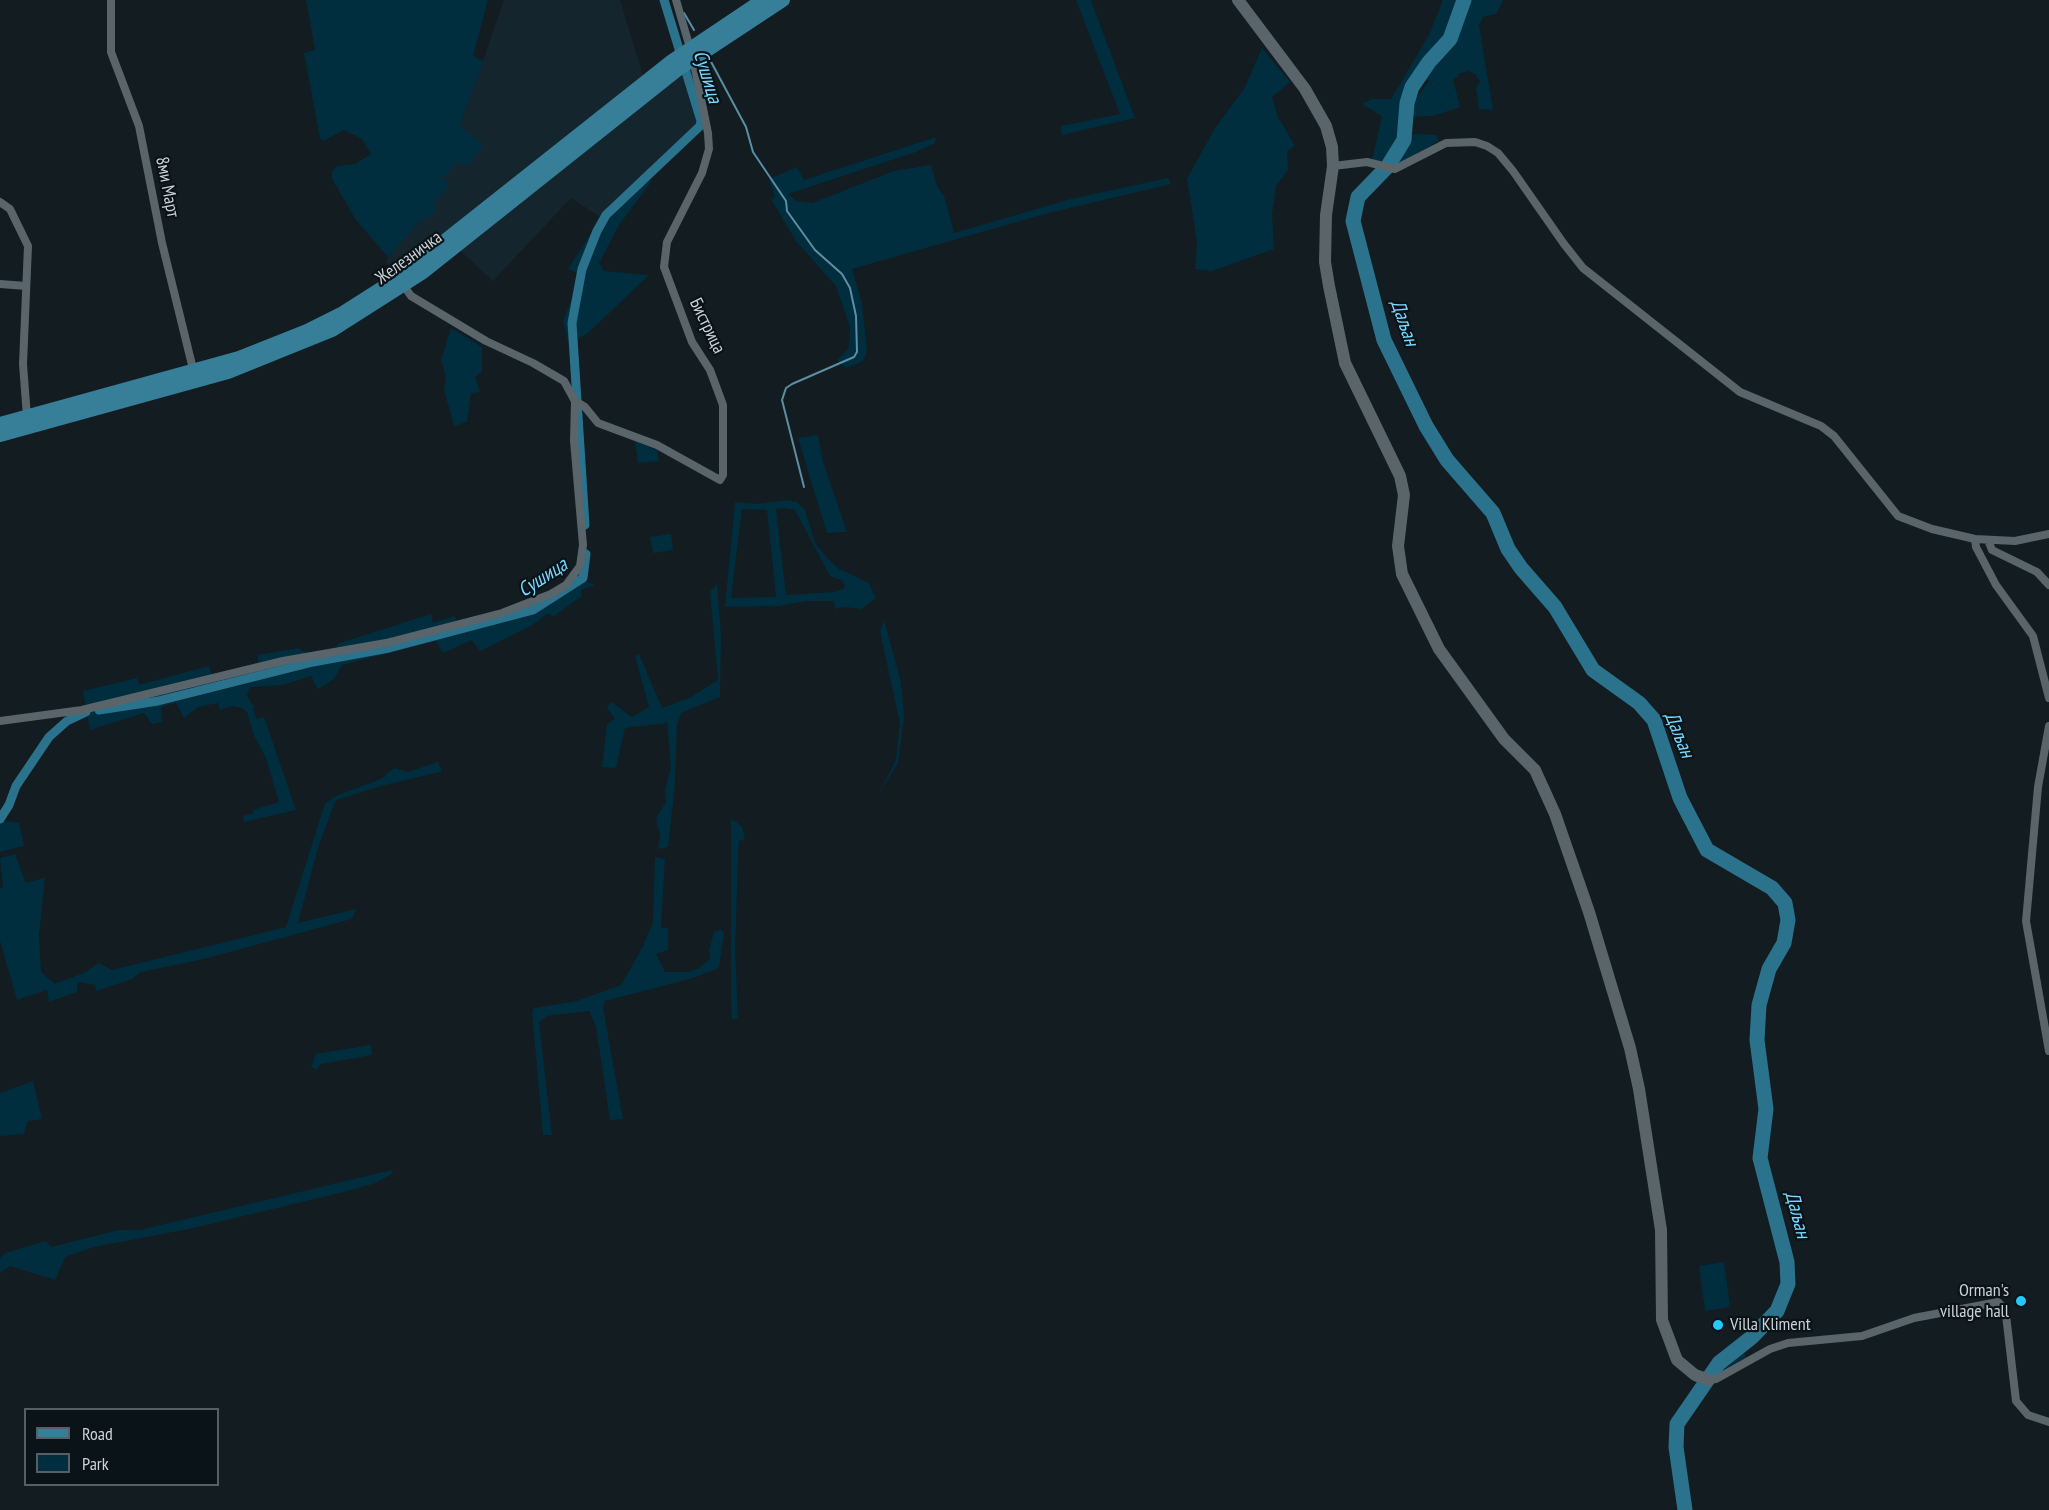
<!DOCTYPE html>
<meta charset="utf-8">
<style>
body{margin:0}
#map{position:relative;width:2049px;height:1510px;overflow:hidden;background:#121c21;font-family:"PT Sans Narrow",sans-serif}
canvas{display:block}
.legend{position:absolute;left:24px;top:1408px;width:195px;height:78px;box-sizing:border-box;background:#091318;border:2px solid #575f64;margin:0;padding:8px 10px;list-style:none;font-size:18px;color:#ccd2d6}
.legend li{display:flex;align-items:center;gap:12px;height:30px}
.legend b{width:30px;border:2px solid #575f64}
</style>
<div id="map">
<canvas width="2049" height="1510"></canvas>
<ul class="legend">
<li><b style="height:8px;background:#377f98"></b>Road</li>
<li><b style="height:16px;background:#002e3e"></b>Park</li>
</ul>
</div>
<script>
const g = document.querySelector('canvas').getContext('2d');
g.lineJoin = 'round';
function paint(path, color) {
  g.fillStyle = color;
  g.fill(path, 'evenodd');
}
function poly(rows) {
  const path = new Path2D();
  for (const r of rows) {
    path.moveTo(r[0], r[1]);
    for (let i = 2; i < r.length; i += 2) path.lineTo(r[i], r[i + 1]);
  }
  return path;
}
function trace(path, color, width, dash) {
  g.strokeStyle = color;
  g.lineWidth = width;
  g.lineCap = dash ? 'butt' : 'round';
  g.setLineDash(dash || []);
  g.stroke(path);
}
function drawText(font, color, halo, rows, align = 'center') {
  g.font = font + ' "PT Sans Narrow",sans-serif';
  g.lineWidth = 4.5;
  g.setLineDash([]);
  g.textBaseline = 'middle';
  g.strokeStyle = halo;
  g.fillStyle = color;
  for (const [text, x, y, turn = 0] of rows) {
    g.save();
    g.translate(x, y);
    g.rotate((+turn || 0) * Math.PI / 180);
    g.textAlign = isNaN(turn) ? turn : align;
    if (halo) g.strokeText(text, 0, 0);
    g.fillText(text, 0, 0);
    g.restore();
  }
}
const built = poly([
 [504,0,620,0,645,82,398,278,386,261,460,126],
 [685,65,701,121,700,126,603,219,571,198,493,281,455,246]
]);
const green = poly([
 [306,0,488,0,473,56,483,61,460,126,483,144,469,164,462,166,458,162,442,178,449,186,433,204,437,211,418,223,388,257,356,220,332,179,332,171,337,166,355,164,371,154,362,139,344,130,323,141,320,138,304,53,315,50],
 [1076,0,1091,0,1135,118,1062,135,1061,126,1120,114],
 [1443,0,1503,0,1496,14,1483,17,1479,25,1493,110,1479,109,1476,88,1480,82,1475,74,1468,71,1458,74,1458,77,1453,79,1460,107,1433,116,1409,117,1409,134,1437,135,1438,141,1399,166,1372,160,1382,116,1362,104,1372,99,1391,99,1430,33],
 [1418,73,1429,81,1414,101,1406,96],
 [1262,48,1290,82,1272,97,1278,117,1295,146,1287,151,1288,170,1276,186,1272,214,1274,249,1212,271,1195,269,1197,242,1187,179,1215,128,1244,89],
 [936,137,935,143,916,152,788,194,796,201,812,203,894,171,931,165,937,186,944,196,954,233,1071,199,1168,178,1171,184,1045,214,852,269,862,303,867,351,863,361,846,368,837,360,849,348,850,327,836,286,796,241,771,199,775,197,769,179,797,167,804,180],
 [644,179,652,181,619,225,599,263,604,271,649,275,588,333,569,344,563,321,581,275,568,269,598,222],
 [451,328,482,347,482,372,475,377,480,392,471,393,467,422,454,426,444,390,446,377,441,360],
 [818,435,823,462,847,532,827,533,798,438],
 [635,441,657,450,659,461,638,463],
 [787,500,797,502,805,510,815,543,829,560,839,569,869,583,876,598,861,609,844,607,835,609,834,601,806,601,779,606,725,607,735,502,757,504],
 [784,508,795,510,830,576,843,581,845,588,834,592,786,595,776,509],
 [742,509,767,510,776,597,731,598],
 [671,534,673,550,653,553,650,537],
 [577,578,595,585,581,590,581,597,554,616,547,614,534,624,480,651,472,640,443,653,436,641,342,665,334,679,318,689,311,676,283,685,250,687,247,694,252,705,255,705,253,710,257,719,264,717,296,810,244,822,243,816,254,813,253,810,279,802,266,758,254,736,247,712,242,708,233,706,220,710,218,703,198,707,184,718,176,703,161,707,162,722,152,724,144,713,90,730,83,691,137,678,139,685,209,666,212,677,258,666,258,655,298,648,307,653,336,650,337,644,431,614,433,623,455,616,457,623,527,605],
 [717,583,721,635,720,697,681,713,677,725,675,784,668,847,658,849,660,836,656,818,666,802,665,789,671,768,667,723,625,728,616,768,602,767,607,724,615,719,607,708,611,702,632,717,649,707,635,656,639,654,662,708,691,697,718,680,710,592],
 [884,620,901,682,904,717,898,763,878,795,896,760,900,723,880,632],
 [438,762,442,771,440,772,385,785,336,800,319,844,298,923,356,909,352,919,204,959,141,972,132,979,96,991,95,985,78,982,77,992,49,1002,47,990,17,1000,0,941,0,889,3,887,0,858,15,854,26,883,45,878,39,936,41,972,55,984,84,973,99,963,112,970,286,927,325,803,338,795,381,779,394,768,408,772],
 [731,819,742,826,745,839,739,841,738,857,735,950,738,1019,732,1019,731,999],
 [3,821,19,823,24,846,0,852,0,825],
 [655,857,665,859,661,928,668,928,668,950,656,954,665,972,689,972,699,968,710,959,709,950,714,932,721,929,724,932,719,968,690,979,605,1001,603,1008,623,1119,610,1120,596,1026,589,1011,547,1016,539,1022,552,1135,543,1135,532,1012,534,1008,577,1001,621,985,641,950,653,923],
 [371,1045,372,1055,321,1064,317,1069,311,1067,316,1054],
 [33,1081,42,1119,28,1121,24,1134,0,1136,0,1093],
 [392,1170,393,1173,376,1183,344,1192,189,1229,94,1247,65,1257,55,1280,10,1266,0,1273,0,1258,5,1253,46,1241,51,1247,119,1230,140,1230],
 [1724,1262,1730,1307,1705,1311,1699,1266],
 [1739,1349,1747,1357,1713,1376,1712,1373,1720,1364]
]);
const stream = poly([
 [684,13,694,30],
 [709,58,746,127,753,152,786,201,787,211,815,250,842,274,850,288,856,316,857,352,854,357,792,384,786,388,782,400,804,487]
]);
const canal = poly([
 [585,525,572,323,582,269,597,231,606,215,700,126,701,121,664,0],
 [99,710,158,701,313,662,389,648,533,610,583,578,586,554],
 [0,819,9,805,16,786,49,737,67,721,86,712]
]);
const river = poly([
 [1464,0,1450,39,1429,62,1412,87,1407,103,1404,140,1388,166,1358,197,1353,221,1384,340,1426,426,1447,460,1493,513,1508,549,1521,568,1555,607,1593,670,1639,703,1654,720,1680,798,1707,850,1772,888,1785,903,1788,920,1784,943,1769,969,1759,1005,1757,1040,1766,1109,1760,1158,1787,1262,1788,1284,1777,1311,1752,1337,1719,1363,1677,1424,1676,1447,1685,1510]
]);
const street = poly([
 [111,0,111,52,139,126,162,243,194,373],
 [676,0,690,48],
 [1333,166,1367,162,1395,169,1446,143,1475,142,1487,146,1498,153,1513,171,1564,244,1583,268,1740,392,1821,426,1834,436,1898,516,1932,529,1975,539,2015,541,2049,534],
 [0,202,10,209,28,246,23,364,27,417],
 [0,284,26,286],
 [404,286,411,296,486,341,533,363,564,381,575,401,585,407,598,423,657,445,720,480,723,475,723,405,710,370,692,342,664,267,667,242,702,173,709,149,708,133,693,59],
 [1975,539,1976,547,1996,585,2033,636,2049,698],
 [1988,540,1992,550,2037,572,2049,585],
 [0,721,82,710,283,661,386,643,502,613,551,594,566,585,580,566,583,545,574,441,575,401],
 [2049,726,2038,787,2026,921,2049,1051],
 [1709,1380,1716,1379,1770,1349,1788,1343,1862,1336,1914,1318,1998,1302,2004,1308,2006,1315,2016,1401,2028,1415,2049,1422]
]);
const secondary = poly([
 [1238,0,1305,89,1326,126,1332,147,1333,166,1326,215,1325,262,1329,286,1345,363,1400,476,1404,495,1398,546,1402,574,1439,649,1504,739,1535,770,1555,814,1589,912,1630,1048,1639,1089,1661,1230,1662,1320,1677,1360,1695,1375,1709,1380]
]);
const primary = poly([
 [0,424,239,358,307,331,343,313,398,278,672,61,763,0],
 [0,435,228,372,332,330,423,272,677,70,783,0]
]);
const markers = [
 [2021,1301,6,"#22c9fe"],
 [1718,1325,6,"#22c9fe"]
];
const streetNames = [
 ["8ми Март",167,187,79],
 ["Железничка",409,258,-36],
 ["Бистрица",707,326,64]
];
const poiNames = [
 ["Orman's",2009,1291],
 ["village hall",2009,1312],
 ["Villa Kliment",1730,1325,"left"]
];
const waterNames = [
 ["Сушица",707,77,73],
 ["Даљан",1404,323,71],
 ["Сушица",543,578,-33],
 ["Даљан",1679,735,68],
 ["Даљан",1797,1215,75]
];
paint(built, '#14252d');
paint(green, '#002e3e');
trace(stream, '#5b8fa3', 2);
trace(canal, '#2b728d', 9);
trace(river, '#2b728d', 15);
trace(street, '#59656a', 8);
trace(secondary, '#59656a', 12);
trace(primary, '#377f98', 14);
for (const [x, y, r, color] of markers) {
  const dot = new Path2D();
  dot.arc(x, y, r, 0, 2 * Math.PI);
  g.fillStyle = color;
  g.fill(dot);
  trace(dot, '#091318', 2);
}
drawText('18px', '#ccd2d6', '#091318', streetNames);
drawText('18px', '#ccd2d6', '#091318', poiNames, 'right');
drawText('italic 20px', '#78d8fe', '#091318', waterNames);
</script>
